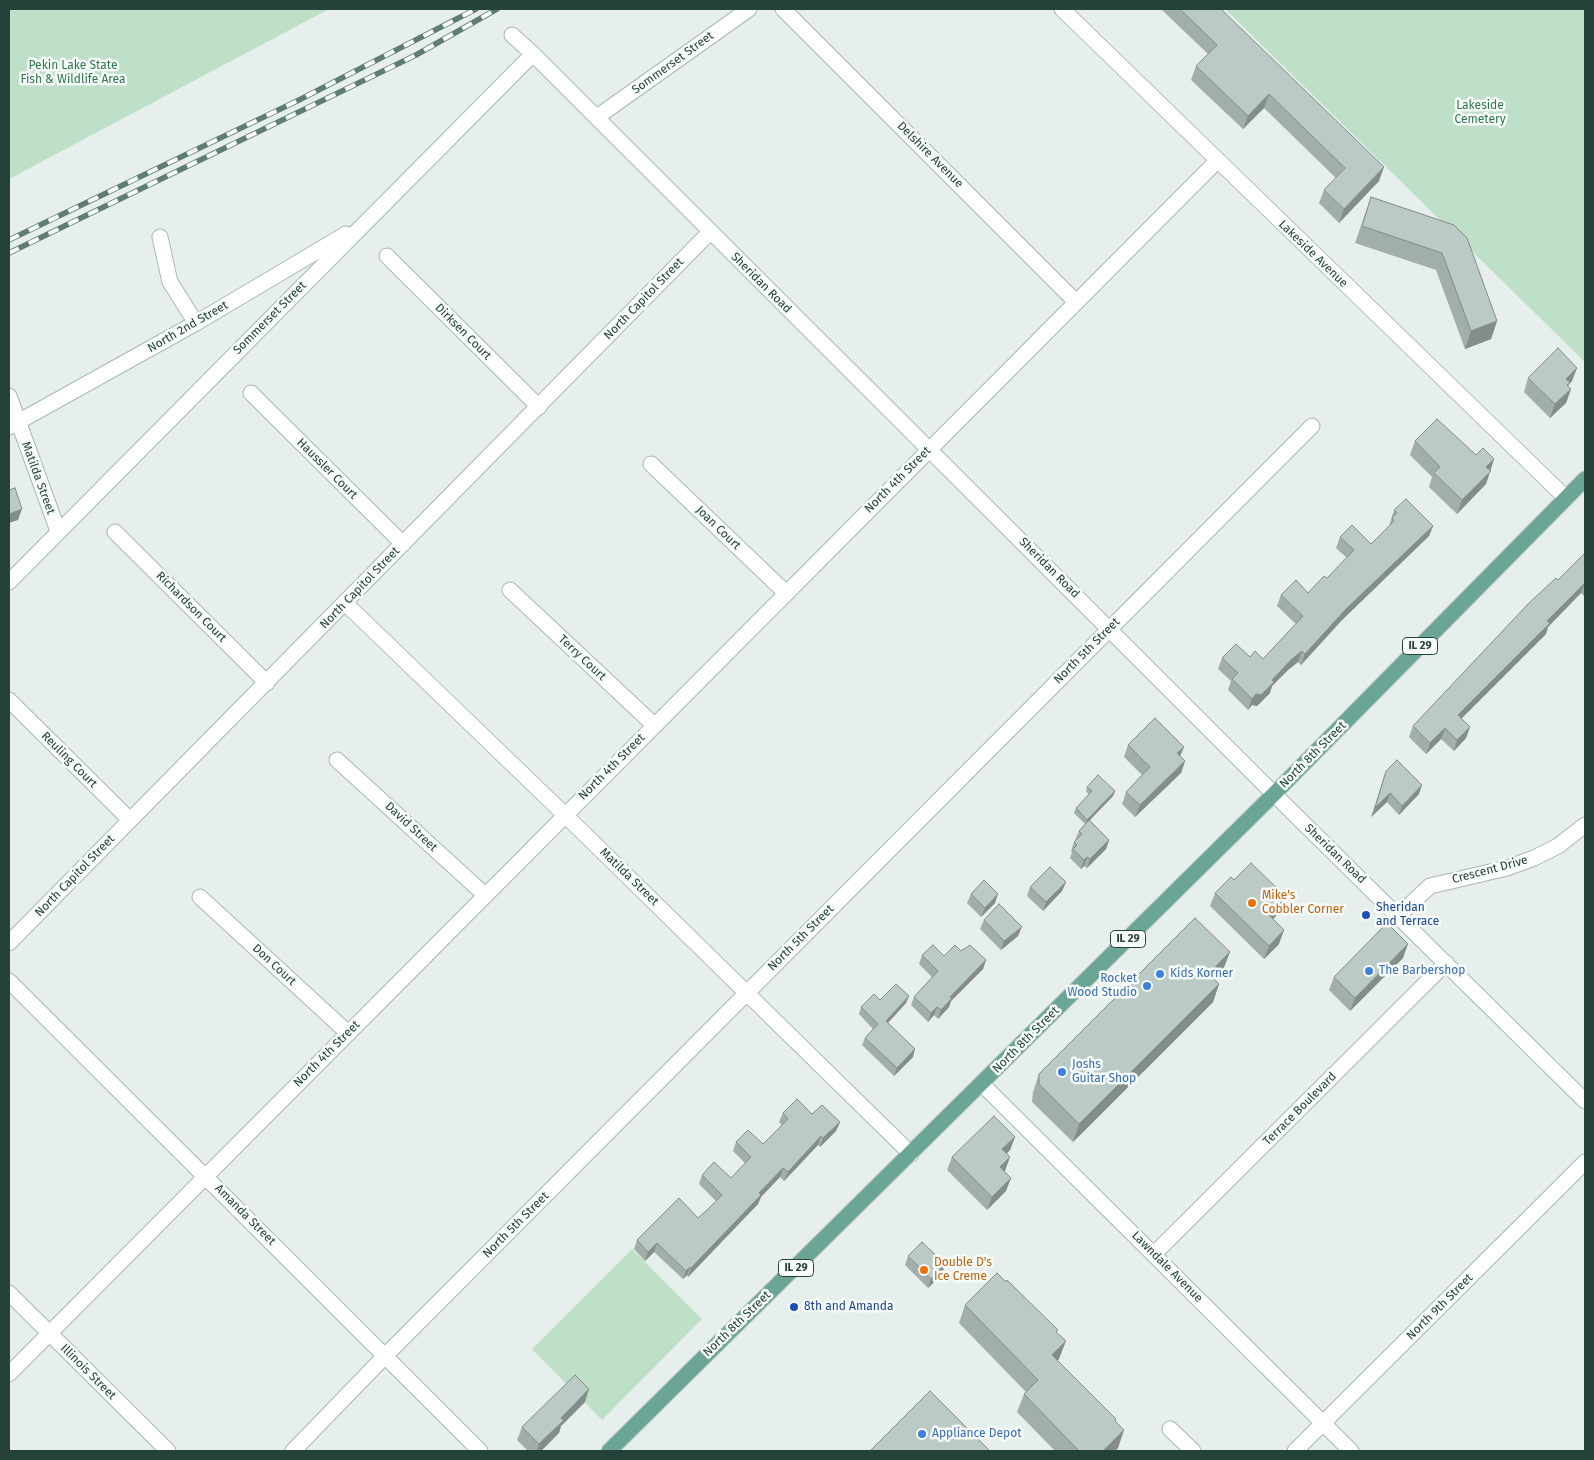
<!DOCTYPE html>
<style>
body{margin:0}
#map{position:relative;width:1594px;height:1460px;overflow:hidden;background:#e6efeb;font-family:"Fira Sans",sans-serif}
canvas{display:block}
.frame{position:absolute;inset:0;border:10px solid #24423a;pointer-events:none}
</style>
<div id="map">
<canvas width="1594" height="1460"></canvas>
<div class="frame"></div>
</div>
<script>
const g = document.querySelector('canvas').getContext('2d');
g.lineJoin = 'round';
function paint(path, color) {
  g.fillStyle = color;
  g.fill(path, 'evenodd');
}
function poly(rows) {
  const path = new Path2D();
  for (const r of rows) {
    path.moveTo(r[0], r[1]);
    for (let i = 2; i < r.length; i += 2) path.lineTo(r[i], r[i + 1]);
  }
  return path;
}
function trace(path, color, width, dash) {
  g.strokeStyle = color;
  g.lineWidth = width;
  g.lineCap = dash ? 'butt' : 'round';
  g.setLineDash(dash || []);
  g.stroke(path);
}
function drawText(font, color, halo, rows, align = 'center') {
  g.font = font + ' "Fira Sans",sans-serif';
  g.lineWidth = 5;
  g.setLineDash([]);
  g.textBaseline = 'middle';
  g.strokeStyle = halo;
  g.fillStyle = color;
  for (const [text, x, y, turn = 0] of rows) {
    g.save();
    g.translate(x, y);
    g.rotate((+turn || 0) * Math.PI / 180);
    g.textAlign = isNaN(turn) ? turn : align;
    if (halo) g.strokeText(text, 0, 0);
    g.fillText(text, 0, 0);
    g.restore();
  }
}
const green = poly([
 [9,9,329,9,9,179],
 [1225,9,1585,9,1585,362],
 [632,1249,702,1319,602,1420,532,1349]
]);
const minor = poly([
 [783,9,1076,302],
 [1062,9,1566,498],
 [512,35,533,54],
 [597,117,749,9],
 [160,237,170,282,196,323],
 [387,256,539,407],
 [251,393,403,544],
 [9,396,58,531],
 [651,464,785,592],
 [115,532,267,683],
 [510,590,654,725],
 [345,603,564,814,911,1154],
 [9,700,129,819],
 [337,760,485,895],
 [200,897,348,1033],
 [1398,916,1430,886,1507,868,1534,858,1558,846,1585,825],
 [9,943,710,232],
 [9,981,480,1451],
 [982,1084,1351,1451],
 [1154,1254,1446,963],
 [9,1293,168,1451],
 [9,1374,1217,161],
 [1170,1429,1193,1451],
 [293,1451,385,1356,1312,426],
 [1295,1451,1585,1162]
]);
const secondary = poly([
 [9,427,196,323,346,234],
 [9,582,533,54,1274,794,1585,1101]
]);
const primary = poly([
 [609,1451,1274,794,1585,479]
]);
const rail = poly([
 [9,240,299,100,476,9],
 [9,253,416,55,497,9]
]);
const wall = poly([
 [1161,9,1221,9,1379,181,1339,223,1319,203,1324,190,1336,178,1264,108,1243,129,1191,80,1196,66,1208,54],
 [1371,197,1454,225,1497,321,1491,339,1465,349,1436,270,1355,243],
 [1528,378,1572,381,1568,386,1571,389,1566,403,1550,418,1524,392],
 [1415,441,1494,459,1486,484,1457,514,1429,487,1432,477,1410,455],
 [1394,510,1433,526,1429,536,1342,620,1301,665,1298,662,1288,670,1272,686,1270,693,1257,706,1252,705,1248,710,1228,690,1231,681,1218,669,1222,658,1250,657,1263,659,1296,624,1277,606,1281,595,1308,593,1327,578,1347,558,1336,548,1340,537,1371,544,1389,526],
 [1585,553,1585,597,1581,593,1548,627,1546,634,1461,719,1470,727,1466,738,1454,751,1441,739,1426,754,1409,737,1413,726],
 [1128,745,1180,756,1185,761,1181,773,1135,817,1122,804,1126,792,1142,775,1124,757],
 [1386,771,1419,794,1399,815,1387,802,1371,817],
 [1087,787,1115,791,1113,796,1090,820,1109,840,1106,849,1087,868,1084,866,1081,869,1070,858,1072,852,1071,851,1074,842,1076,841,1075,840,1079,831,1085,824,1074,813,1076,808,1089,795,1086,791],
 [1234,880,1281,911,1273,919,1279,944,1264,959,1210,906,1215,893],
 [1066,882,1062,891,1043,911,1027,896,1030,887],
 [971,894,995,903,981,917,967,903],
 [984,920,1018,936,1001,950,980,929],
 [961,951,986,960,983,969,951,1001,949,1007,938,1019,934,1015,928,1022,911,1005,914,997,932,977,919,964,922,955,944,956],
 [1403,958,1350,1011,1329,990,1334,977],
 [1223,970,1214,979,1219,984,1213,1002,1073,1142,1032,1102,1033,1092,1039,1074],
 [909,996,906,1003,888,1023,913,1057,894,1076,862,1045,865,1038,873,1029,859,1014,861,1007,880,1000],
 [783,1113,812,1114,840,1122,836,1131,820,1147,818,1145,784,1181,780,1177,761,1197,758,1204,688,1277,687,1275,683,1279,654,1252,645,1261,634,1249,637,1240,698,1218,706,1211,716,1201,699,1184,702,1175,731,1178,745,1163,733,1151,736,1142,763,1144,782,1125,779,1122],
 [1015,1137,1010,1150,1006,1154,1004,1171,1006,1191,987,1210,947,1170,952,1157],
 [908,1256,945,1264,942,1274,928,1288,905,1265],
 [965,1305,1057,1332,1059,1359,1057,1361,1115,1421,1118,1448,1115,1451,1055,1451,1017,1412,1024,1394,1026,1392,959,1323],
 [585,1402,561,1426,559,1433,541,1451,528,1451,517,1440,522,1427]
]);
const shadedWall = poly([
 [1269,94,1264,108,1243,129,1248,116],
 [1384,167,1379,181,1339,223,1344,209],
 [1497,321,1491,339,1465,349,1471,331],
 [1577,368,1572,381,1568,385,1565,395,1571,389,1566,403,1550,418,1555,404,1566,379],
 [1494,459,1486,484,1457,514,1462,500,1486,467],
 [22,509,18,520,9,523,9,514],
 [1433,526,1429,536,1342,620,1301,665,1305,654,1346,609],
 [1585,582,1581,593,1548,627,1546,634,1454,726,1458,715,1547,621],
 [1302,651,1298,662,1288,670,1272,686,1270,693,1257,706,1252,705,1248,710,1252,699,1292,659],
 [1470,727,1466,738,1454,751,1457,740],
 [1445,728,1441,739,1426,754,1430,743],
 [1184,747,1179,759,1177,753],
 [1185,761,1181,773,1135,817,1140,805],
 [1422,785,1419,794,1399,815,1402,806],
 [1115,791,1113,796,1086,824,1087,820],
 [1390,793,1387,802,1371,817,1375,808],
 [1109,840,1106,849,1087,868,1090,859],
 [1087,857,1084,866,1081,869,1084,860],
 [1066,882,1062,891,1043,911,1046,902],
 [998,894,995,903,981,917,985,908],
 [1286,897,1281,911,1264,928,1269,915],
 [1022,927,1018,936,1001,950,1004,941],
 [1284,930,1279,944,1264,959,1269,946],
 [1408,944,1403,958,1350,1011,1355,998],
 [1230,952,1223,970,1202,991,1208,974],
 [986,960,983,969,951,1001,949,1007,938,1019,941,1010,950,997],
 [1219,984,1213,1002,1073,1142,1079,1124],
 [909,996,906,1003,883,1028,886,1021],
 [937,1007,934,1015,928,1022,931,1013],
 [915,1049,913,1057,894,1076,897,1068],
 [840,1122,836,1131,820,1147,823,1138],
 [821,1136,818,1145,784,1181,788,1172],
 [1015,1137,1010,1150,997,1163,1002,1149],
 [1010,1157,1005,1171,995,1180,1000,1167],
 [783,1168,780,1177,761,1197,758,1204,688,1277,691,1268,759,1193],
 [1011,1178,1006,1191,987,1210,992,1197],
 [657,1243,654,1252,645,1261,648,1252],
 [945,1264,942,1274,928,1288,931,1279],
 [690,1267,687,1275,683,1279,686,1271],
 [1066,1341,1059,1359,1045,1373,1052,1355],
 [589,1389,585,1402,561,1426,559,1433,541,1451,537,1451,539,1444,561,1418],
 [1124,1430,1118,1448,1115,1451,1103,1451]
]);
const building = poly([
 [1180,9,1221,9,1384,167,1344,209,1324,190,1345,168,1269,94,1248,116,1196,66,1217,45,1180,9],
 [1371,197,1454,225,1467,238,1497,321,1471,331,1442,253,1362,226,1371,197],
 [1558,348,1577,368,1566,379,1570,382,1567,385,1571,389,1555,404,1528,378,1558,348],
 [1437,419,1476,455,1483,448,1494,459,1486,467,1491,471,1462,500,1434,473,1440,467,1415,441,1437,419],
 [15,488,22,509,9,514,9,490,15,488],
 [1406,499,1433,526,1346,609,1305,654,1302,651,1292,659,1272,680,1274,682,1261,695,1256,694,1252,699,1232,679,1238,673,1222,658,1236,644,1250,657,1255,651,1263,659,1303,616,1281,595,1296,580,1308,593,1324,576,1327,578,1354,550,1340,537,1352,525,1371,544,1394,521,1392,518,1397,513,1394,510,1406,499],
 [1585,553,1585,583,1547,621,1550,623,1458,715,1470,727,1457,740,1445,728,1430,743,1413,726,1529,603,1556,578,1558,580,1585,553],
 [1155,718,1184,747,1177,753,1185,761,1140,805,1126,792,1150,767,1128,745,1155,718],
 [1397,760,1422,785,1402,806,1390,793,1375,808,1386,771,1397,760],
 [1098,775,1115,791,1087,820,1076,808,1092,791,1087,787,1098,775],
 [1089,820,1109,840,1090,859,1087,857,1084,860,1073,849,1077,845,1074,842,1082,834,1079,831,1089,820],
 [1251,863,1286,897,1269,915,1284,930,1269,946,1215,893,1231,877,1234,880,1251,863],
 [1050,867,1066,882,1046,902,1030,887,1050,867],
 [984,880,998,894,985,908,971,894,984,880],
 [999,904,1022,927,1004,941,984,920,999,904],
 [1195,918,1230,952,1208,974,1219,984,1079,1124,1039,1084,1039,1074,1195,918],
 [1387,923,1408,944,1355,998,1334,977,1387,923],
 [933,945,944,956,955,945,961,951,970,945,986,960,950,997,952,998,941,1010,937,1007,931,1013,914,997,938,971,922,955,933,945],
 [896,984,909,996,886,1021,915,1049,897,1068,865,1038,878,1024,861,1007,874,994,880,1000,896,984],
 [797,1099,812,1114,822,1105,840,1122,823,1138,821,1136,788,1172,783,1168,759,1193,761,1195,691,1268,690,1267,686,1271,657,1243,648,1252,637,1240,679,1198,698,1218,706,1211,722,1195,702,1175,714,1162,731,1178,751,1157,736,1142,748,1130,763,1144,788,1119,783,1113,797,1099],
 [994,1116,1015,1137,1002,1149,1010,1157,1000,1167,1011,1178,992,1197,952,1157,994,1116],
 [922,1242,945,1264,931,1279,908,1256,922,1242],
 [997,1273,1006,1282,1007,1280,1058,1330,1056,1332,1066,1341,1052,1355,1116,1419,1115,1421,1124,1430,1103,1451,1079,1451,1024,1394,1038,1380,965,1305,997,1273],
 [575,1375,589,1389,561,1418,564,1420,539,1444,522,1427,575,1375],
 [930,1391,990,1451,870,1451,930,1391]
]);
const markers = [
 [1252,903,5,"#e8710a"],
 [1366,915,5,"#1a4fb4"],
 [1369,971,5,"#3f7fe0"],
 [1160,974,5,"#3f7fe0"],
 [1147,986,5,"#3f7fe0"],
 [1062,1072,5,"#3f7fe0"],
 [924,1270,5,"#e8710a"],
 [794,1307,5,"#1a4fb4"],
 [922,1434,5,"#3f7fe0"]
];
const shields = [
 [1420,646,35],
 [1128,939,35],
 [796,1268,35]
];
const shieldNames = [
 ["IL 29",1420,646],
 ["IL 29",1128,939],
 ["IL 29",796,1268]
];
const streetNames = [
 ["Sommerset Street",673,63,-36],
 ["Delshire Avenue",930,155,45],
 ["Lakeside Avenue",1313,254,44],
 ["Sheridan Road",761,283,45],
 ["North Capitol Street",644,299,-46],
 ["Sommerset Street",270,318,-45],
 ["North 2nd Street",188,327,-30],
 ["Dirksen Court",463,332,45],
 ["Haussler Court",327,469,45],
 ["Matilda Street",38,478,70],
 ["North 4th Street",898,480,-45],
 ["Joan Court",718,528,44],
 ["Sheridan Road",1049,568,45],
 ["North Capitol Street",360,588,-46],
 ["Richardson Court",191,607,45],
 ["North 5th Street",1087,651,-45],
 ["Terry Court",582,658,43],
 ["North 8th Street",1313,755,-45],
 ["Reuling Court",69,760,45],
 ["North 4th Street",612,767,-45],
 ["David Street",411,827,43],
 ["Sheridan Road",1335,854,44],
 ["Crescent Drive",1490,870,-15],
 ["North Capitol Street",75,876,-46],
 ["Matilda Street",629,877,44],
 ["North 5th Street",801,938,-45],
 ["Don Court",274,965,43],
 ["North 8th Street",1026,1040,-45],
 ["North 4th Street",327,1054,-45],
 ["Terrace Boulevard",1300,1109,-45],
 ["Amanda Street",245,1215,45],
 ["North 5th Street",516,1225,-45],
 ["Lawndale Avenue",1167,1267,45],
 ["North 9th Street",1440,1307,-45],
 ["North 8th Street",737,1324,-44],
 ["Illinois Street",88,1372,45]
];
const parkNames = [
 ["Pekin Lake State",73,66],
 ["Fish & Wildlife Area",73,80],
 ["Lakeside",1480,106],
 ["Cemetery",1480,120]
];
const foodNames = [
 ["Mike's",1262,896],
 ["Cobbler Corner",1262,910],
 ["Double D's",934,1263],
 ["Ice Creme",934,1277]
];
const transitNames = [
 ["Sheridan",1376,908],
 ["and Terrace",1376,922],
 ["8th and Amanda",804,1307]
];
const shopNames = [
 ["The Barbershop",1379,971],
 ["Kids Korner",1170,974],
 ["Rocket",1137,979,"right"],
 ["Wood Studio",1137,993,"right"],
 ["Joshs",1072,1065],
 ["Guitar Shop",1072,1079],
 ["Appliance Depot",932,1434]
];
paint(green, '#bfe0c8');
trace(minor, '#a8b8b2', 17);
trace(secondary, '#a4bbb3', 17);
trace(primary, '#c2cac8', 17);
trace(minor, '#fff', 15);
trace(secondary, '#fff', 15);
trace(primary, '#6aa596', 15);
trace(rail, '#5f7d75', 5.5);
trace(rail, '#f7fbf9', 4, [11]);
paint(wall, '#a1aea9');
paint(shadedWall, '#838d89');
paint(building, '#bbcac4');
trace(building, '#838d89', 1);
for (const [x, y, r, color] of markers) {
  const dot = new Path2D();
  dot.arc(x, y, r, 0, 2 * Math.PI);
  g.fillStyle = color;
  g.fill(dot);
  trace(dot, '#f7fbf9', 2);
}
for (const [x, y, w] of shields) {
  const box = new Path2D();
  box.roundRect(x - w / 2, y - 8.5, w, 17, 4);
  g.fillStyle = '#f7fbf9';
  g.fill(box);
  trace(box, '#24423a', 1);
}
drawText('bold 11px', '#24423a', null, shieldNames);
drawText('12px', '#24423a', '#f7fbf9', streetNames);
drawText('12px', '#2d7a4b', '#f7fbf9', parkNames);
drawText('12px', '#c56008', '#f7fbf9', foodNames, 'left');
drawText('12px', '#164399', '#f7fbf9', transitNames, 'left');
drawText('12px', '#366cbe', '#f7fbf9', shopNames, 'left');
</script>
